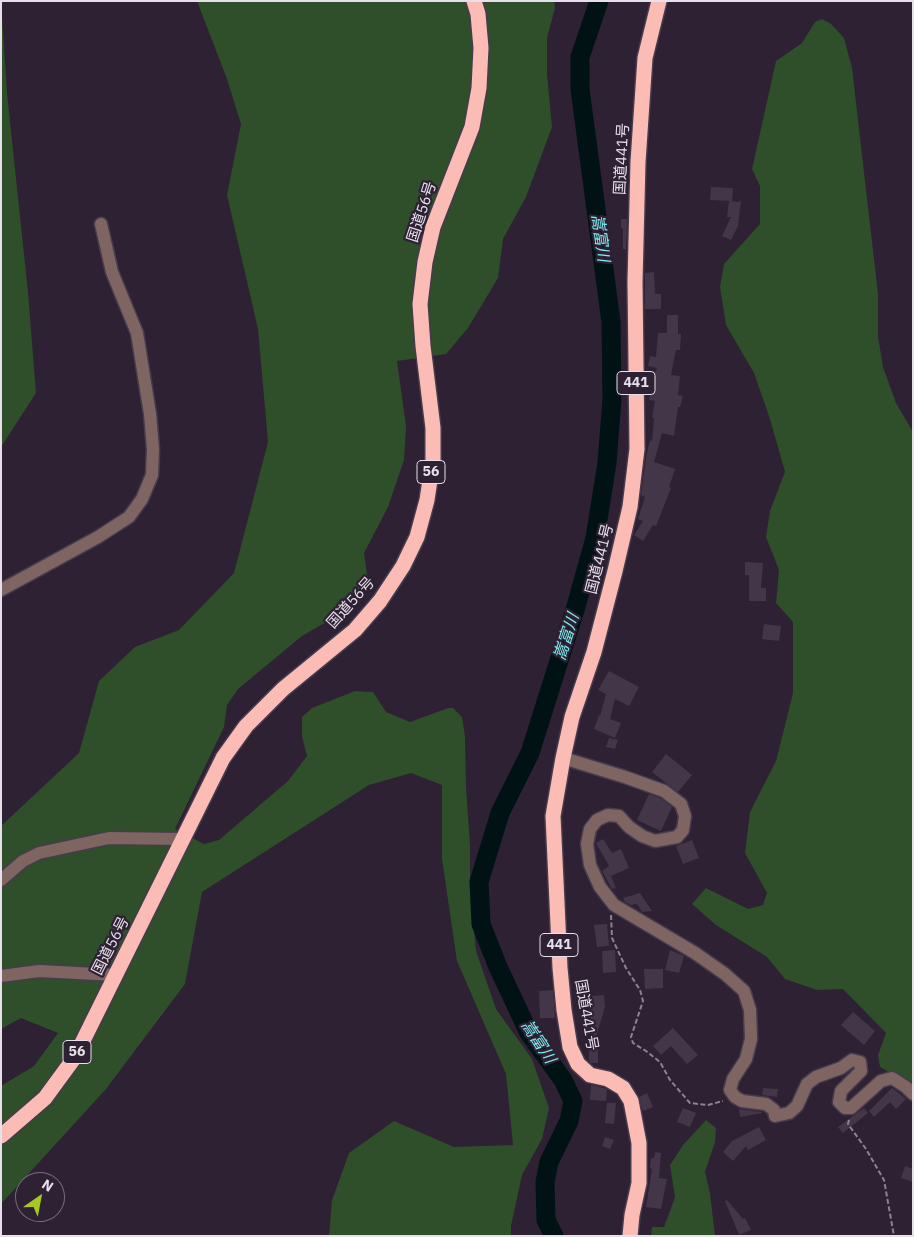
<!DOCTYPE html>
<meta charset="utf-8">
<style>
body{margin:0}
#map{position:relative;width:914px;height:1237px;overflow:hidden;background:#2d2133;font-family:"IBM Plex Sans",sans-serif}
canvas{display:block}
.frame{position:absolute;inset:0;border:2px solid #e7e0eb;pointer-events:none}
.north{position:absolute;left:15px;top:1172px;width:50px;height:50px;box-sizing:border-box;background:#2d2133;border:1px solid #776d7d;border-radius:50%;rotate:33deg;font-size:14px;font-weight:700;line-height:20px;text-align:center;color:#e7e0eb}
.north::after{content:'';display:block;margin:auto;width:18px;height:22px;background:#a7c820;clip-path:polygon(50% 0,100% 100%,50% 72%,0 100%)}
</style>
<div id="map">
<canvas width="914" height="1237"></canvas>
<div class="frame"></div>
<div class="north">N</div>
</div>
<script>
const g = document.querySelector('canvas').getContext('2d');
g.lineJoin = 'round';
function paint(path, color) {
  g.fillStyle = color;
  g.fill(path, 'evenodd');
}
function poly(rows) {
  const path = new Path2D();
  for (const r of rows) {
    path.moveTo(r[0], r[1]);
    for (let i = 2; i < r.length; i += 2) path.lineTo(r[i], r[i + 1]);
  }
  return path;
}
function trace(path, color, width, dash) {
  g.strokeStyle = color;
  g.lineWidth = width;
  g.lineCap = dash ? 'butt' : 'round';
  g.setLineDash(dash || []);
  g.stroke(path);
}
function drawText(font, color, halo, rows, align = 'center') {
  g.font = font + ' "IBM Plex Sans","Noto Sans JP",sans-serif';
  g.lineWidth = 4.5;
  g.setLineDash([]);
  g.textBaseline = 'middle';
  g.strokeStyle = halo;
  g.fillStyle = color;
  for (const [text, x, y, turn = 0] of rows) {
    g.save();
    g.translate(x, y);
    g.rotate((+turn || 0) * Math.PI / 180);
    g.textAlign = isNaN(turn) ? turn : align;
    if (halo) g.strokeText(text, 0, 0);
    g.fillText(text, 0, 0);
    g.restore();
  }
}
const green = poly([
 [1,1,7,93,28,292,36,393,1,447],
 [197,1,554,1,555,8,547,38,547,74,552,127,526,197,503,239,498,278,468,328,446,354,397,361,406,426,404,460,388,507,364,553,368,582,359,603,302,636,238,689,227,705,224,727,175,829,204,844,219,840,288,781,307,756,302,736,302,717,312,708,355,691,373,692,386,712,410,722,448,708,453,708,462,717,465,736,466,787,470,845,470,887,476,951,496,1009,532,1059,549,1108,542,1139,522,1175,511,1226,511,1236,329,1236,332,1200,349,1153,394,1121,454,1147,513,1145,506,1074,457,961,442,859,442,785,411,773,369,785,202,892,185,984,106,1089,1,1204,1,1086,34,1066,58,1033,21,1018,1,1029,1,826,79,753,99,681,135,647,179,630,234,573,268,442,258,329,227,195,241,124,227,79],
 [822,19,831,24,844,38,852,68,878,294,878,336,883,367,896,403,913,432,913,1087,902,1079,880,1067,878,1055,886,1033,843,989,817,990,785,979,767,957,716,925,692,904,706,888,748,909,763,905,767,893,745,853,750,812,776,761,793,693,793,622,776,603,779,570,766,537,770,511,785,472,770,419,754,373,726,325,720,287,724,264,760,224,760,186,752,169,776,61,802,43,815,22],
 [706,1120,716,1128,715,1142,705,1172,710,1193,715,1236,651,1236,652,1227,664,1227,675,1197,670,1165,683,1145]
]);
const river = poly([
 [554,1236,546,1220,545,1182,549,1162,569,1121,573,1101,563,1080,529,1033,498,967,481,924,479,882,500,813,530,753,575,610,595,538,607,463,612,399,611,322,580,89,580,57,599,1]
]);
const building = poly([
 [711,187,733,188,732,201,710,200],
 [741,200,738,226,731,240,722,236,731,217,727,217,729,201,739,202],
 [621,219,627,219,626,249,623,249,623,229,621,228],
 [654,272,655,294,661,294,661,309,645,309,645,273],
 [667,315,678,315,678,334,681,334,680,350,676,350,671,375,680,376,678,395,683,396,680,407,678,407,674,436,662,433,654,462,675,469,669,487,671,488,656,526,653,525,643,541,634,535,643,521,638,519,645,497,641,495,646,458,650,440,652,441,654,418,652,418,655,401,649,400,652,380,657,368,648,366,650,356,656,357,658,333,667,333],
 [745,562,763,563,761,588,766,588,766,601,749,601,749,575,745,575],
 [764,624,781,626,779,641,762,639],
 [609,671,639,687,629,706,615,699,610,719,621,723,615,738,594,729,599,715,600,716,606,694,598,690],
 [609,738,618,740,615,749,606,747],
 [666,754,692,775,678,792,652,772],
 [649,794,660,798,672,807,661,831,637,820],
 [603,839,612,853,621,849,629,868,611,876,616,888,612,889,602,871,609,866,596,843],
 [692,840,699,858,683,864,676,846],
 [640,893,652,911,642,912,637,904,631,905,625,902,623,898],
 [607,924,609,946,597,947,594,925],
 [615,950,616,972,603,973,602,951],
 [670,950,684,956,679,973,665,970],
 [644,969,663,969,663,988,645,989],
 [553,990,555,1018,540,1018,539,991],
 [604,995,605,1007,595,1040,598,1040,598,1063,591,1063,589,1061,589,1030,586,1029,591,1007,591,996],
 [853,1012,875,1031,864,1045,841,1025],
 [673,1028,698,1055,687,1064,671,1046,661,1055,653,1046],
 [591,1085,607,1089,606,1101,590,1100],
 [763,1088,778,1089,777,1097,762,1095],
 [892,1088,906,1099,896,1109,890,1102,874,1117,869,1111],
 [647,1093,653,1107,643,1111,639,1097],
 [607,1103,616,1103,614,1124,605,1123],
 [683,1108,696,1113,690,1127,677,1122],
 [864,1108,868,1113,843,1133,838,1127],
 [739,1109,762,1112,762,1113,740,1117],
 [759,1127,766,1140,748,1150,746,1146,733,1161,723,1152,732,1141],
 [605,1137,614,1140,610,1149,602,1146],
 [655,1152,661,1153,659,1178,667,1179,661,1209,646,1207,652,1169,650,1168,651,1158,654,1158],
 [905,1166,913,1169,913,1182,901,1178],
 [727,1200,743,1219,745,1218,751,1230,739,1235,725,1201]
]);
const path = poly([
 [611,915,612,938,626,968,640,990,643,1001,631,1037,633,1043,646,1051,660,1062,670,1080,690,1103,708,1105,723,1101],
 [849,1120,848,1124,866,1149,884,1180,894,1236]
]);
const minor = poly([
 [1,590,98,537,129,517,142,499,152,475,153,449,150,414,137,333,112,272,101,224],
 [563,758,625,777,664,791,681,804,685,816,683,830,677,837,655,841,642,836,629,827,619,816,608,815,597,820,590,829,587,844,590,865,600,887,614,905,695,953,725,974,744,991,750,1010,751,1039,746,1059,733,1079,730,1090,735,1097,742,1101,766,1104,774,1110,775,1116,789,1113,797,1106,807,1084,816,1077,841,1068,852,1060,860,1062,861,1071,841,1091,839,1102,845,1108,851,1108,881,1081,892,1078,906,1087,913,1094],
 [1,880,23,861,39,853,109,838,182,839],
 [1,976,39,971,116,975]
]);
const highway = poly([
 [1,1136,45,1098,75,1057,223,758,246,726,283,689,355,630,380,601,403,566,417,537,427,500,433,460,433,428,423,346,420,304,425,262,433,227,472,127,479,88,481,48,478,14,474,1],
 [630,1236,632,1215,639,1183,639,1143,631,1101,623,1088,608,1079,590,1075,578,1064,570,1047,564,1010,560,968,553,816,563,758,572,717,594,652,615,571,630,507,637,449,635,282,638,162,645,58,659,1]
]);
const shields = [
 [636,383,38],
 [431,472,28],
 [559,945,38],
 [77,1052,28]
];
const shieldNames = [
 ["441",636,383],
 ["56",431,472],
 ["441",559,945],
 ["56",77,1052]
];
const streetNames = [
 ["国道441号",622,159,-87],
 ["国道56号",422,212,-72],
 ["国道441号",600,559,-76],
 ["国道56号",351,603,-48],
 ["国道56号",111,946,-63],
 ["国道441号",586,1015,80]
];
const waterNames = [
 ["嵩富川",600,238,82],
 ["嵩富川",567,637,-72],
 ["嵩富川",538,1042,57]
];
paint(green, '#2f4e2a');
trace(river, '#001213', 19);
paint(building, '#433648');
trace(minor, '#473c4d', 15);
trace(highway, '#473c4d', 18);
trace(path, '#8c8291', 2, [5, 2.5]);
trace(minor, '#7e6562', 12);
trace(highway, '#fabcb4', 15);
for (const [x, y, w] of shields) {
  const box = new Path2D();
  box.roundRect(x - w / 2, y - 11.5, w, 23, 4);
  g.fillStyle = '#2d2133';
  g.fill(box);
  trace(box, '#e7e0eb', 1);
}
drawText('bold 14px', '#e7e0eb', null, shieldNames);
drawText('15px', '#e7e0eb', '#2d2133', streetNames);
drawText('italic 16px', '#7eedf2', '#2d2133', waterNames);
</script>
